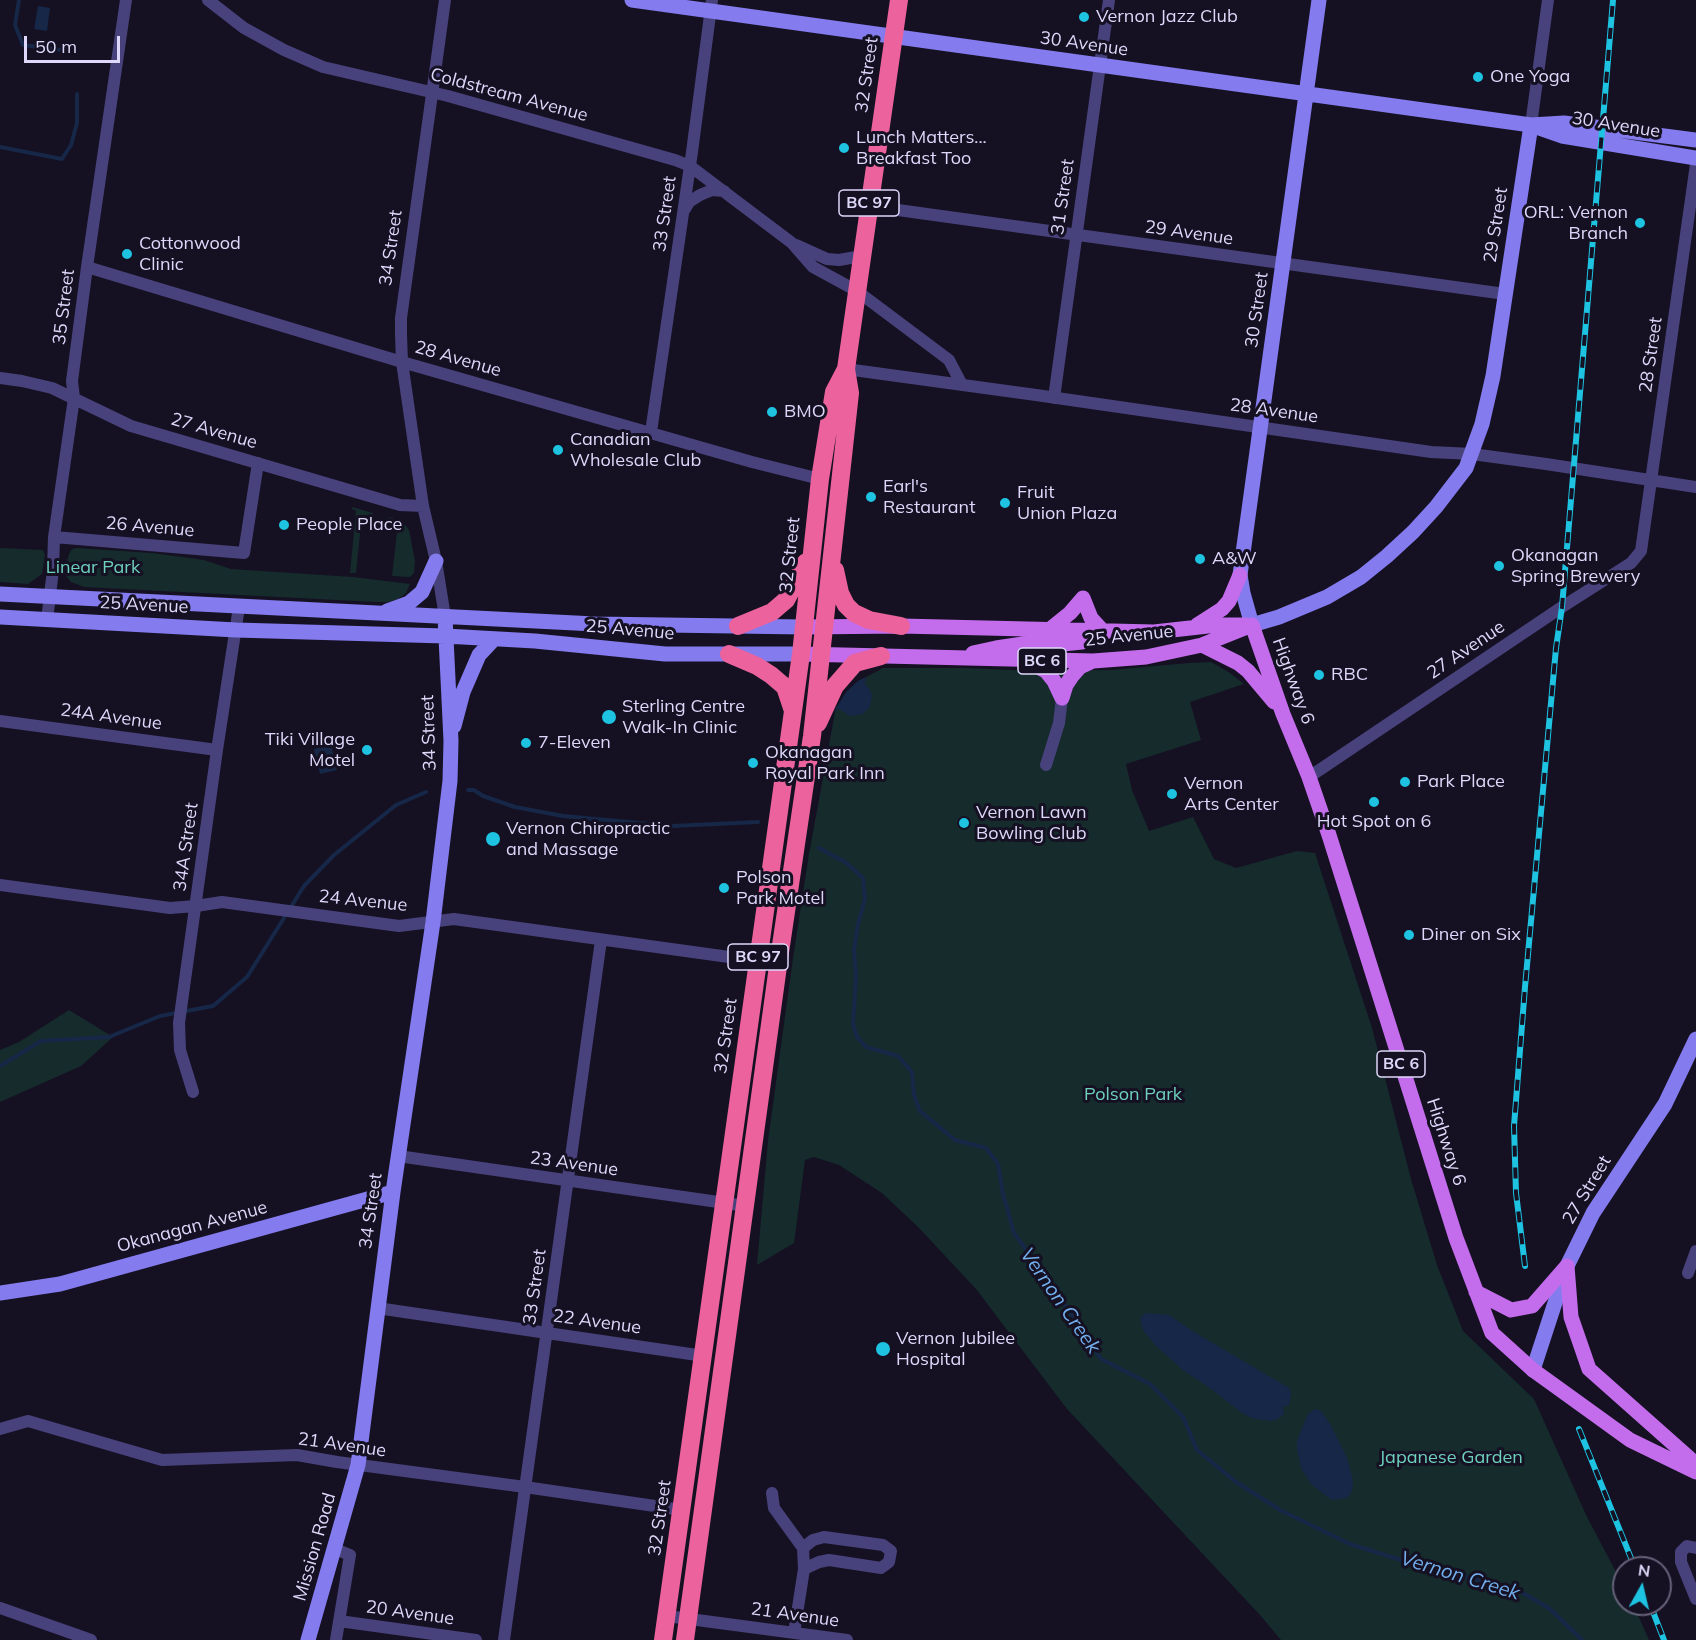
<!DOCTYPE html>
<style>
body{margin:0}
#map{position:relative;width:1696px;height:1640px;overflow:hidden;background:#151123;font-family:Mulish,sans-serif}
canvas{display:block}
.north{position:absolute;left:1612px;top:1556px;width:60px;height:60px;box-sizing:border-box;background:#151123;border:2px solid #656179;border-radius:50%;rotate:8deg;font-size:16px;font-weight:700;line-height:24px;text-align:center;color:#ded8fa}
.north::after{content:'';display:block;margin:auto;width:21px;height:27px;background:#1dc3e1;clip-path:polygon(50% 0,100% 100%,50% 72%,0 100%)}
.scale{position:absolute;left:24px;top:36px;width:96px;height:27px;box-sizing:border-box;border:3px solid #ded8fa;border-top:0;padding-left:8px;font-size:18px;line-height:21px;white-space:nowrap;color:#ded8fa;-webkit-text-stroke:4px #151123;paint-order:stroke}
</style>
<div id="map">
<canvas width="1696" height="1640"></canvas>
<div class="north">N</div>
<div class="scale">50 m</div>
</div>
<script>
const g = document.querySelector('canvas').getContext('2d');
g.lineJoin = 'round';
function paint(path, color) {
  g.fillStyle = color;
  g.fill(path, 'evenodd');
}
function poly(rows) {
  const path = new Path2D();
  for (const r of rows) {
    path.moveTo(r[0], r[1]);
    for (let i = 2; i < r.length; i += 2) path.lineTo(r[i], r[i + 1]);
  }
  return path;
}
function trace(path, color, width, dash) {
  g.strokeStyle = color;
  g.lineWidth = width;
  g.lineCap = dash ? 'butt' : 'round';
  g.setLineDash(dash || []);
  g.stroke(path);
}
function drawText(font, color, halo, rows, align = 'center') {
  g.font = font + ' Mulish,sans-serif';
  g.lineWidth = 6;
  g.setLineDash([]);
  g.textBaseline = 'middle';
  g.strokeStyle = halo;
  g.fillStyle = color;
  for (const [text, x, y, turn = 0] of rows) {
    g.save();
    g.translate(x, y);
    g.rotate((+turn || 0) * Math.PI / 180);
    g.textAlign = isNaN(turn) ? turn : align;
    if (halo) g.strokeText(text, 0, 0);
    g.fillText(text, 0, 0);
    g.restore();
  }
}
const green = poly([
 [352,507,373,513,372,516,362,515,356,573,350,573,356,511,352,509],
 [388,517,402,521,409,530,415,561,414,573,410,577,392,576,398,523,387,520],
 [0,548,43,550,45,555,42,574,28,584,0,582],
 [77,548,152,553,204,560,231,569,353,577,410,584,406,593,398,599,389,602,376,602,84,587,71,582,64,573,69,554,72,549],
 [1211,662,1230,673,1244,684,1190,702,1201,740,1126,764,1132,790,1149,831,1193,817,1214,859,1236,868,1297,851,1315,853,1372,1028,1411,1179,1437,1265,1463,1331,1534,1399,1587,1517,1624,1587,1624,1604,1633,1604,1649,1640,1281,1640,1260,1615,1067,1409,976,1289,919,1228,882,1193,839,1165,814,1157,805,1160,794,1243,757,1265,768,1141,793,958,809,854,836,707,866,677,883,668,965,668,1033,671,1111,670,1189,663],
 [69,1010,113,1037,81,1066,0,1102,0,1050,19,1042]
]);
const water = poly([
 [38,6,50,8,47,31,34,29],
 [866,677,865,684,870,690,872,696,870,706,868,709,862,714,850,716,839,709,834,712,846,692,858,681],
 [331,745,337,770,320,774,314,749],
 [1146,1313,1169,1315,1194,1332,1289,1388,1291,1393,1290,1401,1288,1406,1285,1405,1283,1408,1284,1412,1283,1415,1276,1420,1270,1421,1252,1418,1242,1413,1211,1389,1183,1370,1156,1346,1143,1330,1140,1318],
 [1315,1409,1321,1411,1330,1424,1347,1458,1352,1476,1353,1485,1351,1493,1347,1498,1332,1500,1324,1494,1311,1484,1301,1468,1297,1449,1297,1441,1308,1414]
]);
const stream = poly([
 [19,0,15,25,23,45,62,50],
 [0,147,62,159,71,145,77,123,77,94],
 [468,790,474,790,483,796,515,807,563,816,672,826,758,822],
 [819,848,845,862,863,878,865,899,858,924,854,950,856,977,853,1024,857,1037,866,1047,898,1056,912,1072,914,1095,920,1111,955,1140,986,1148,998,1164,1003,1194,1014,1233,1051,1284,1101,1359,1150,1384,1183,1417,1197,1450,1236,1482,1280,1510,1350,1544,1404,1561,1518,1590,1550,1609,1582,1640],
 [0,1066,41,1041,109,1037,160,1016,213,1006,247,977,304,886,334,855,396,805,426,792]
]);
const street = poly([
 [208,0,244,28,284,50,323,67,448,96,675,160,690,166,792,243,813,267,857,291,949,360,962,385],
 [1531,125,1548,0],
 [869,206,1505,294],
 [685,209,689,202,700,195,712,190,724,191],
 [796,245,827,259,839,260,862,256],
 [87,267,402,362,752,462,820,479],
 [846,369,1036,395,1431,452,1472,454,1546,464,1696,487],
 [0,378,22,381,52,388,131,426,400,505,423,506],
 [1054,398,1109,0],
 [651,432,692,152,712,0],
 [54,537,244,553,258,463],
 [445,617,436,561,423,506,402,362,401,335,401,318,445,0],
 [47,620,53,570,54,537,74,398,72,381,87,267,126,0],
 [0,721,217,750],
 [1046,765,1059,723,1062,698],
 [1309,777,1562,607,1631,563,1641,551,1696,164],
 [0,885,170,908,196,906,222,902,399,926,454,919,758,961],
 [193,1092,180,1050,179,1023,217,750,239,607],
 [398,1156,746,1206],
 [1688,1273,1696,1251],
 [377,1308,704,1356],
 [0,1429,28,1421,162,1460,297,1455,337,1462,525,1487,682,1510],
 [772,1493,774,1508,803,1548,804,1569,794,1633],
 [803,1548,813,1540,824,1537,883,1545,891,1551,889,1562,881,1568,829,1560,819,1562,804,1569],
 [1696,1548,1687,1546,1681,1552,1681,1562,1696,1599],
 [335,1549,350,1555,336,1640],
 [0,1608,91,1640],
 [667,1616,847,1640],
 [339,1621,476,1640],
 [504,1640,601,940]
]);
const secondary = poly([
 [632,0,1531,125,1564,123,1696,140],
 [1319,0,1240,575,1243,593,1252,625,1279,617,1327,597,1361,577,1387,556,1413,532,1436,507,1466,468,1482,424,1493,376,1531,125],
 [1539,128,1562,136,1696,158],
 [0,594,595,624,804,627],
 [387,611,409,603,422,592,436,561],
 [0,617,236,630,445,636,535,641,665,654,801,654],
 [454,726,463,692,479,655,494,639],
 [0,1293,60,1284,393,1192],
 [1533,1370,1567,1266,1593,1213,1665,1104,1696,1039],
 [308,1640,358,1465,393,1192,433,922,450,781,451,741,445,617]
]);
const primary = poly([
 [1197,625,1222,609,1229,601,1240,575],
 [1252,625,1283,714,1309,777,1329,835,1456,1238,1492,1333,1533,1370,1630,1440,1696,1472],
 [804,627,901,626,1154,632,1217,625,1246,625],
 [1202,645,1238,663,1248,671,1274,702],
 [973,653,996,648,1023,644,1063,644,1082,642,1102,630,1091,618,1083,598,1070,613,1049,630],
 [801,654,1093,661,1146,657,1202,645,1252,625],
 [1028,662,1046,671,1054,681,1062,698],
 [1062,698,1066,685,1072,676,1080,667,1093,661],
 [1567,1266,1571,1317,1589,1369,1696,1464],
 [1476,1292,1511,1310,1532,1306,1567,1266]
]);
const highway = poly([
 [835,570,840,593,846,605,854,613,869,620,901,626],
 [738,626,772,612,786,600,806,562],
 [729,654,757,666,771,675,785,687,792,708],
 [818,723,835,686,855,663,881,656],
 [663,1640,801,654,820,479,834,392,846,369],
 [685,1640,779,959,812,736,850,393,846,369,899,0]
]);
const rail = poly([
 [1525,1266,1516,1193,1514,1126,1525,987,1556,648,1562,607,1613,0],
 [1579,1429,1635,1568],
 [1650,1604,1664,1640]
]);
const markers = [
 [1084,17,6,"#1dc3e1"],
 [1478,77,6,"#1dc3e1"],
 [844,148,6,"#1dc3e1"],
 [1640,223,6,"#1dc3e1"],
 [127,254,6,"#1dc3e1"],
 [772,412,6,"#1dc3e1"],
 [558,450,6,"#1dc3e1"],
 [871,497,6,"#1dc3e1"],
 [1005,503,6,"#1dc3e1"],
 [284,525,6,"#1dc3e1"],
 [1200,559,6,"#1dc3e1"],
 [1499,566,6,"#1dc3e1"],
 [1319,675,6,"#1dc3e1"],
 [609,717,8,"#1dc3e1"],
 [526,743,6,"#1dc3e1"],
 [367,750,6,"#1dc3e1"],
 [753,763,6,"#1dc3e1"],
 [1405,782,6,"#1dc3e1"],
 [1172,794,6,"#1dc3e1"],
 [1374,802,6,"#1dc3e1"],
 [964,823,6,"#1dc3e1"],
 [493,839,8,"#1dc3e1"],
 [724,888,6,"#1dc3e1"],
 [1409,935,6,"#1dc3e1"],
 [883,1349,8,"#1dc3e1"]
];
const shields = [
 [869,203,60],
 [1042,661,48],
 [758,957,60],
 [1401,1064,48]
];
const shieldNames = [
 ["BC 97",869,203],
 ["BC 6",1042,661],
 ["BC 97",758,957],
 ["BC 6",1401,1064]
];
const poiNames = [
 ["Vernon Jazz Club",1096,17],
 ["One Yoga",1490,77],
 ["Lunch Matters...",856,138],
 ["Breakfast Too",856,159],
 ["ORL: Vernon",1628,213,"right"],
 ["Branch",1628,234,"right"],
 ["Cottonwood",139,244],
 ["Clinic",139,265],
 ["BMO",784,412],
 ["Canadian",570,440],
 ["Wholesale Club",570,461],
 ["Earl's",883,487],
 ["Restaurant",883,508],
 ["Fruit",1017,493],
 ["Union Plaza",1017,514],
 ["People Place",296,525],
 ["Okanagan",1511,556],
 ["Spring Brewery",1511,577],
 ["A&W",1212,559],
 ["RBC",1331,675],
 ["Sterling Centre",622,707],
 ["Walk-In Clinic",622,728],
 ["Tiki Village",355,740,"right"],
 ["Motel",355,761,"right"],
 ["7-Eleven",538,743],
 ["Okanagan",765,753],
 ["Royal Park Inn",765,774],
 ["Park Place",1417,782],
 ["Vernon",1184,784],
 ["Arts Center",1184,805],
 ["Vernon Lawn",976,813],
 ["Bowling Club",976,834],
 ["Hot Spot on 6",1374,822,"center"],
 ["Vernon Chiropractic",506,829],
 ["and Massage",506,850],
 ["Polson",736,878],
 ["Park Motel",736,899],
 ["Diner on Six",1421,935],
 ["Vernon Jubilee",896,1339],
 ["Hospital",896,1360]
];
const streetNames = [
 ["30 Avenue",1084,44,8],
 ["32 Street",867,75,-82],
 ["Coldstream Avenue",509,95,15],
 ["30 Avenue",1616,125,9],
 ["31 Street",1063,197,-82],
 ["33 Street",665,214,-82],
 ["29 Street",1496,225,-81],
 ["29 Avenue",1189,233,8],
 ["34 Street",391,248,-82],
 ["35 Street",64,307,-83],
 ["30 Street",1257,310,-82],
 ["28 Street",1651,355,-82],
 ["28 Avenue",458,359,16],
 ["28 Avenue",1274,411,8],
 ["27 Avenue",214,431,16],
 ["26 Avenue",150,527,5],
 ["32 Street",790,555,-84],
 ["25 Avenue",144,605,3],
 ["25 Avenue",630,630,5],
 ["25 Avenue",1129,636,-6],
 ["27 Avenue",1466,650,-34],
 ["Highway 6",1293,681,70],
 ["24A Avenue",111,717,8],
 ["34 Street",429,733,-92],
 ["34A Street",186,847,-82],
 ["24 Avenue",363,901,6],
 ["32 Street",726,1036,-82],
 ["Highway 6",1446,1142,72],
 ["23 Avenue",574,1164,8],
 ["27 Street",1587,1190,-59],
 ["34 Street",371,1211,-82],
 ["Okanagan Avenue",192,1227,-15],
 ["33 Street",535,1287,-82],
 ["22 Avenue",597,1322,8],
 ["21 Avenue",342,1445,8],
 ["32 Street",660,1518,-82],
 ["Mission Road",315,1547,-74],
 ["20 Avenue",410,1613,8],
 ["21 Avenue",795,1615,8]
];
const parkNames = [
 ["Linear Park",93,568],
 ["Polson Park",1133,1095],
 ["Japanese Garden",1451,1458]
];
const waterNames = [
 ["Vernon Creek",1060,1301,55],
 ["Vernon Creek",1460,1576,17]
];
paint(green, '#152b2c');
paint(water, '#162748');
trace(stream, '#162748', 4);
trace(street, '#48427c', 12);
trace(secondary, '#847bee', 15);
trace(primary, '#c46dec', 15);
trace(highway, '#eb629c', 18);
trace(rail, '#1dc3e1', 6);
trace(rail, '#151123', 4, [11]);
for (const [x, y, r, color] of markers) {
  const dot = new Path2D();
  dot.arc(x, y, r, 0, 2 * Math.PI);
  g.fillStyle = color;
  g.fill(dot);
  trace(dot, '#151123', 2);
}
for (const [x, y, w] of shields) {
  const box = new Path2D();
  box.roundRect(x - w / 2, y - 13, w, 26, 4.5);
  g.fillStyle = '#151123';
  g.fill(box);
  trace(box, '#ded8fa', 1.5);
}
drawText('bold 16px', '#ded8fa', null, shieldNames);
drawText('18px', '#ded8fa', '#151123', poiNames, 'left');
drawText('18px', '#ded8fa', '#151123', streetNames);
drawText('18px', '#6dd1be', '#151123', parkNames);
drawText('italic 20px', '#73aeed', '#151123', waterNames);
</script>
